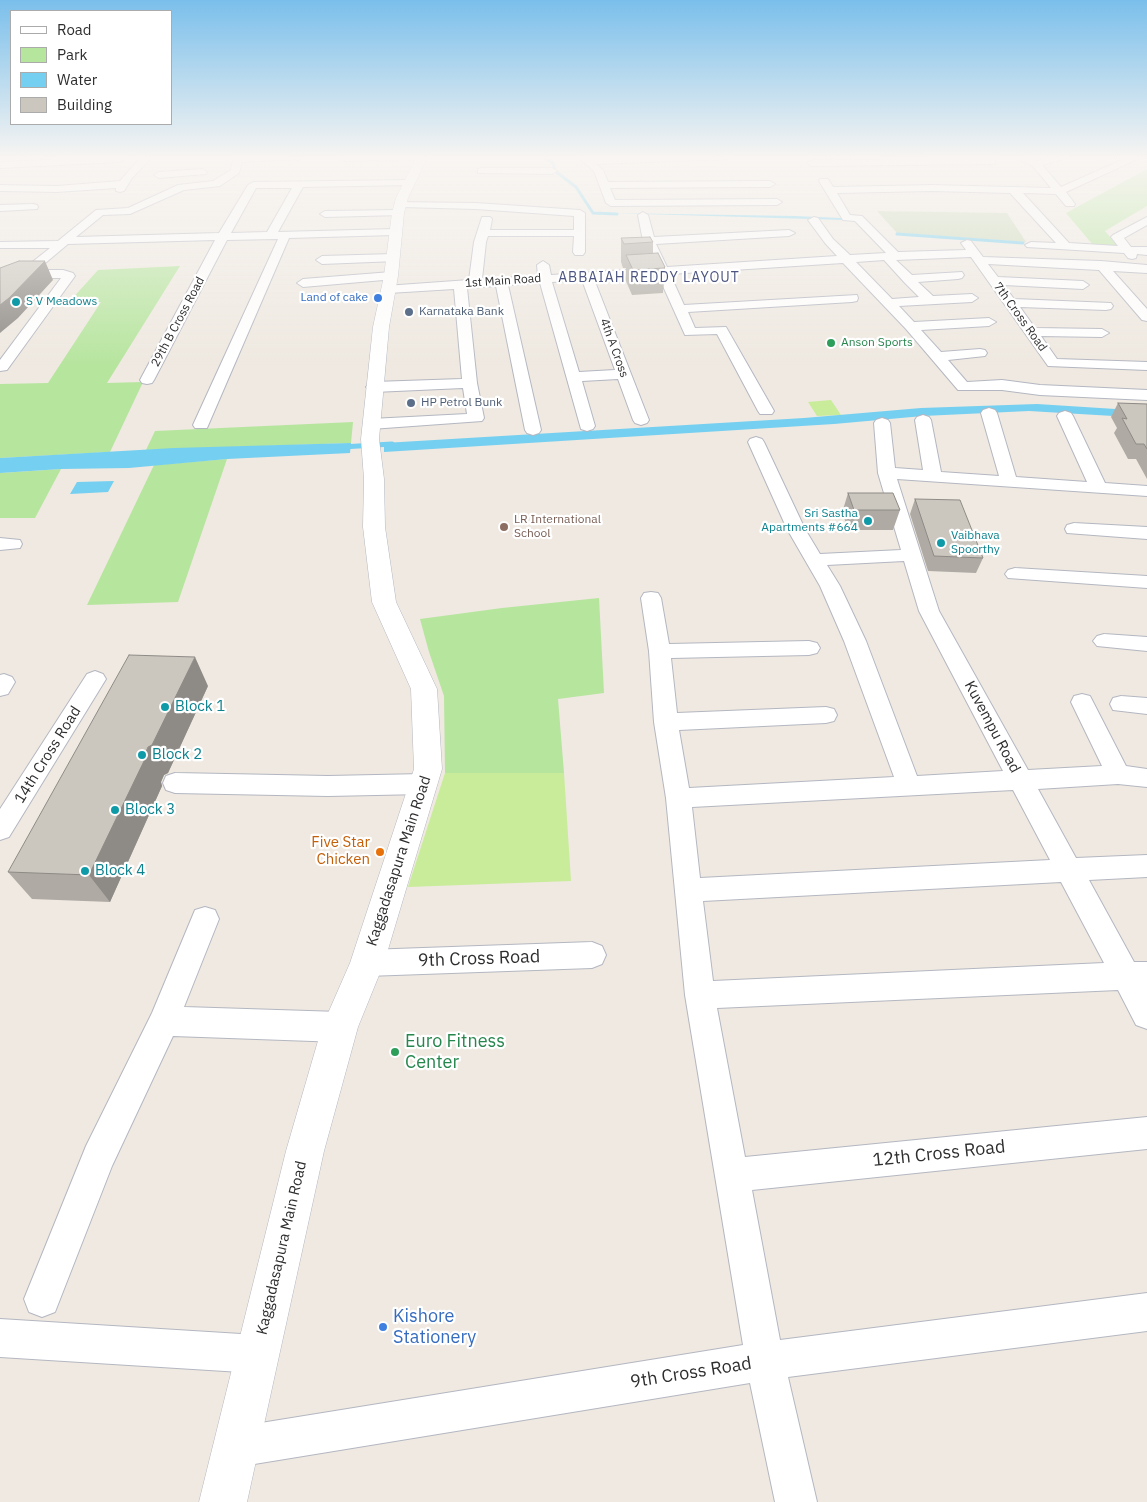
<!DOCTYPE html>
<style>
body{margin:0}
#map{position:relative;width:1147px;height:1502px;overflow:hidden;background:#efe9e1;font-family:"IBM Plex Sans",sans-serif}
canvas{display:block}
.legend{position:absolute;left:10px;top:10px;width:162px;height:115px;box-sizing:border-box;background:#fff;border:1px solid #ababab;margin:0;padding:6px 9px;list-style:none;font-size:15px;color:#2e2e2e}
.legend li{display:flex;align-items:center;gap:10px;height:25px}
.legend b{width:25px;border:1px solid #ababab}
</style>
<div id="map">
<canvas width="1147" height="1502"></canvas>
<ul class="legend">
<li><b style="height:6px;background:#fff"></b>Road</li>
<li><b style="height:14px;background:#b6e59e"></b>Park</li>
<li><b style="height:14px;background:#75cff0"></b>Water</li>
<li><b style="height:14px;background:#cbc7bf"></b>Building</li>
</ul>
</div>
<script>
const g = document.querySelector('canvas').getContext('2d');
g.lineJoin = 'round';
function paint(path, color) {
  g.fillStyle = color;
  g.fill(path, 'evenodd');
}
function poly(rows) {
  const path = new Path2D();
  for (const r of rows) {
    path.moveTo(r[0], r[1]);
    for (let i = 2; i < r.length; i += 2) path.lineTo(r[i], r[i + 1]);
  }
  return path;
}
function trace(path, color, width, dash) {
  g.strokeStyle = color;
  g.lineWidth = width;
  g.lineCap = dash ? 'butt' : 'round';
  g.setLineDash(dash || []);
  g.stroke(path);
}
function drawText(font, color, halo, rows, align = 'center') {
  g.font = font + ' "IBM Plex Sans",sans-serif';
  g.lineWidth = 4.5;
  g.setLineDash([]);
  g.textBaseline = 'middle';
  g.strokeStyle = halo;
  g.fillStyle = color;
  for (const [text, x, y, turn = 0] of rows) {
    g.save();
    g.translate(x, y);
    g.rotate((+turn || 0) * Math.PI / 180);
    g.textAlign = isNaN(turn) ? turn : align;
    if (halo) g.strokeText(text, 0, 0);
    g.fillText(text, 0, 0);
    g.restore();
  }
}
const green = poly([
 [1147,169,1147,206,1105,231,1118,246,1093,245,1066,213],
 [180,266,107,383,143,382,110,452,0,458,0,384,48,383,101,302,70,301,98,270],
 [353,422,351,443,146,450,155,431],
 [227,459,178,602,87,605,154,465],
 [61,469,35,518,0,518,0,473],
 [599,598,604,693,558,699,564,773,445,773,444,696,429,652,420,619,502,608]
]);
const cemetery = poly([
 [877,211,1007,213,1026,242,897,233]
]);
const pitch = poly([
 [831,400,841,415,817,416,808,402],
 [445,773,564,773,571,881,408,887]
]);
const water = poly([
 [610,213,795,216,841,218,843,220],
 [1037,404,1147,411,1147,418,1029,411,923,416,834,424,384,452,384,443,804,418,921,408],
 [351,443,350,453,227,459,129,468,61,469,0,473,0,458,174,448],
 [114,481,108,492,70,494,77,482]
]);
const streamFar1 = poly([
 [543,156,553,163,555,171,576,187,593,213,617,214],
 [897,234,1023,243]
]);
const stream = poly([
 [342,447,392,444]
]);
const street = poly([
 [129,156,121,162,0,168,0,162,129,156],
 [142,156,153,156,132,178,124,191,120,192,116,191,116,188,57,192,0,191,0,185,57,186,120,181,142,156],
 [231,156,306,156,301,159,242,162,239,173,220,186,184,190,130,214,103,215,76,237,219,233,248,185,253,182,409,180,413,181,413,185,303,187,278,232,395,229,401,232,395,235,289,238,207,428,195,428,193,425,278,239,227,240,154,380,152,383,147,384,142,383,140,380,215,240,68,244,37,270,63,270,73,273,75,276,7,370,0,371,0,360,61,278,27,278,0,288,0,280,21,271,50,248,0,248,0,242,58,241,96,210,128,208,178,185,213,181,231,170,233,159,231,156],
 [256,188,292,188,267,232,231,233,256,188],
 [341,156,426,156,427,157,422,160,345,161,342,160,341,156],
 [577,156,590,158,734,156,729,159,596,164,603,170,608,182,770,181,775,184,770,187,610,188,615,200,777,199,782,202,777,205,611,206,606,203,594,171,577,156],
 [1012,156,1026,156,1037,161,1056,156,1074,156,1042,165,1061,187,1131,156,1144,156,1066,192,1075,204,1074,206,1066,206,1056,194,1023,193,1069,243,1118,246,1111,237,1113,235,1147,217,1147,225,1124,238,1131,247,1147,247,1147,255,1137,254,1136,258,1132,259,1128,258,1124,253,1027,247,1025,245,1031,242,1056,243,1010,193,932,191,837,193,850,215,862,216,898,252,966,250,961,243,967,240,971,241,983,257,1101,261,1147,265,1147,273,1113,271,1147,309,1147,321,1142,320,1099,270,988,264,998,277,1083,281,1089,285,1083,289,1004,285,1014,299,1111,303,1113,306,1111,309,1106,310,1020,307,1035,328,1102,329,1109,333,1102,337,1041,336,1057,359,1147,362,1147,370,1048,366,971,257,896,260,912,275,962,272,964,275,962,278,958,279,918,282,933,296,972,294,978,298,972,302,899,306,914,322,989,318,996,322,989,326,921,330,941,352,980,349,985,350,987,353,985,356,948,360,967,382,1002,380,1040,385,1147,390,1147,400,1040,395,1002,390,958,390,906,329,843,263,670,274,684,305,857,295,858,298,857,301,852,302,688,312,695,328,726,327,774,411,772,414,760,414,758,411,717,334,685,335,658,275,594,279,649,420,647,423,641,425,635,423,633,420,618,379,582,381,595,426,593,429,587,431,581,429,540,283,508,285,541,430,539,433,533,435,527,433,525,430,496,286,467,288,477,383,484,418,482,421,371,429,365,427,363,424,365,421,371,419,467,414,463,388,374,392,369,390,366,387,369,384,374,382,462,379,454,289,389,293,383,289,385,286,469,280,474,242,482,217,490,217,492,219,490,230,574,230,574,216,476,209,400,207,396,206,395,204,396,202,476,203,580,210,585,213,585,252,583,255,575,255,573,252,574,236,488,236,486,242,482,279,538,276,537,265,543,261,549,265,551,275,655,268,643,241,638,215,643,212,648,215,654,237,789,230,795,233,789,236,656,244,667,267,837,256,825,243,808,220,814,217,818,218,833,239,850,255,886,253,855,221,843,220,819,181,820,179,828,179,833,187,932,185,1051,188,1033,166,1012,156],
 [884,260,904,282,919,297,892,299,856,262,884,260],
 [582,280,615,370,579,372,552,282,582,280],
 [992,159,995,160,995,164,812,166,807,163,812,160,992,159],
 [481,168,552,168,557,171,552,174,478,173,478,169,481,168],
 [202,169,207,172,206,174,159,178,154,175,159,172,202,169],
 [33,204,37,205,38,207,37,209,0,211,0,205,33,204],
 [398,210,403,213,402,215,325,217,320,214,325,211,398,210],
 [393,254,397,255,399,258,397,261,322,264,316,260,322,256,393,254],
 [391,272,395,273,397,276,395,279,303,287,297,283,303,279,391,272],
 [989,408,995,410,997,413,1016,477,1087,482,1057,416,1059,413,1065,411,1071,413,1073,416,1105,483,1147,486,1147,496,897,479,939,611,1028,770,1102,766,1071,702,1074,696,1082,694,1090,696,1126,766,1147,769,1147,787,1118,784,1038,789,1076,858,1147,855,1147,877,1089,880,1134,962,1147,962,1147,1029,1136,1025,1118,990,717,1008,745,1157,1147,1117,1147,1149,752,1190,780,1340,1147,1293,1147,1331,788,1377,817,1502,775,1502,750,1383,236,1467,222,1461,216,1447,222,1433,236,1427,743,1345,685,995,666,798,654,722,649,651,641,598,644,593,651,592,658,593,661,598,669,644,809,641,817,643,820,648,817,653,809,655,671,658,677,713,826,707,834,709,837,715,834,721,826,723,679,730,689,788,894,777,844,641,820,586,787,529,748,442,750,439,756,437,762,439,764,442,805,529,820,554,901,550,878,473,874,423,876,420,882,418,888,420,890,423,895,468,923,470,915,420,917,417,923,415,929,417,931,420,941,472,999,476,981,413,983,410,989,408],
 [904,561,919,611,1003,771,917,776,866,641,840,586,827,565,904,561],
 [1013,790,1050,860,700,878,692,807,1013,790],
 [1061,882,1104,963,713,981,703,901,1061,882],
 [1074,523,1147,527,1147,539,1067,533,1065,529,1067,525,1074,523],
 [0,538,20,540,22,544,20,548,0,550,0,538],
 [1015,568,1147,576,1147,588,1008,578,1005,574,1008,570,1015,568],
 [1104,634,1147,637,1147,651,1097,646,1093,641,1097,636,1104,634],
 [95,671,103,674,106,679,9,837,0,840,0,809,87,674,95,671],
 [4,674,12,677,15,682,8,694,0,696,0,675,4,674],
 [1121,696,1147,698,1147,714,1113,710,1110,704,1113,698,1121,696],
 [175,773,328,776,424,774,433,777,436,784,433,791,424,794,328,796,175,793,166,790,163,783,166,776,175,773],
 [205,907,215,910,219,919,184,1007,340,1012,351,1017,355,1027,351,1037,340,1042,173,1036,112,1166,55,1312,42,1317,29,1312,24,1299,86,1146,152,1013,195,910,205,907],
 [592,942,602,946,606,955,602,964,592,968,367,976,357,972,353,963,357,954,367,950,592,942],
 [0,1319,257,1335,270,1341,276,1354,270,1367,257,1373,0,1357,0,1319]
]);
const secondary = poly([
 [417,156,428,156,408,198,404,213,398,276,389,327,379,439,384,479,385,527,396,602,437,689,442,769,384,963,358,1027,324,1151,247,1502,199,1502,286,1151,322,1027,350,963,414,769,411,689,372,602,363,527,364,479,361,439,373,327,384,276,392,213,396,198,417,156]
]);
const wall = poly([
 [621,238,653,242,653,253,665,267,663,292,663,293,632,295,625,279,626,268,623,268,621,262],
 [1118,403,1147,404,1147,479,1136,459,1128,459,1114,433,1117,428,1111,417],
 [848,493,900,510,893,530,849,530,842,513],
 [915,499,983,558,976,573,928,571,910,514],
 [208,686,168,773,164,775,161,782,162,786,110,902,32,899,8,872]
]);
const shadedWall = poly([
 [45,261,53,280,18,318,0,333,0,305],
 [665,267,663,292,663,293,664,268],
 [195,657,208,686,168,773,164,775,161,782,162,786,110,902,89,875,145,754]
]);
const building = poly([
 [650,237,653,242,624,244,621,238,650,237],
 [658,253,665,267,664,268,633,270,626,255,658,253],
 [19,261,45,261,9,298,0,305,0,268,19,261],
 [1118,403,1147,404,1147,449,1144,444,1136,444,1122,418,1127,419,1118,403],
 [848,493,893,493,900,510,854,510,848,493],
 [915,499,960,500,983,558,934,556,915,499],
 [129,655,195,657,152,745,148,747,145,754,146,757,89,875,8,872,129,655]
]);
const markers = [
 [378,298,5,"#3f7fe0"],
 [16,302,5,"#0f9aa8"],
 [409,312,5,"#5c6f8a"],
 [831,343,5,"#2e9e5b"],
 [411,403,5,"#5c6f8a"],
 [868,521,5,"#0f9aa8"],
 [504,527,5,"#8d6e63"],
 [941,543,5,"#0f9aa8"],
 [165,707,5,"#0f9aa8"],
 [142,755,5,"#0f9aa8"],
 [115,810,5,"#0f9aa8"],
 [380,852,5,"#e8710a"],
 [85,871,5,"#0f9aa8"],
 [395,1052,5,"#2e9e5b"],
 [383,1327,5,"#3f7fe0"]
];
const farStreetnames = [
 ["1st Main Road",503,281,-4],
 ["7th Cross Road",1020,317,54],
 ["29th B Cross Road",178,322,-62],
 ["4th A Cross",614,348,70]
];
const farShopnames = [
 ["Land of cake",368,298]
];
const farCulturenames = [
 ["S V Meadows",26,302],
 ["Sri Sastha",858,514,"right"],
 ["Apartments #664",858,528,"right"],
 ["Vaibhava",951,536],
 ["Spoorthy",951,550]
];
const farServicenames = [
 ["Karnataka Bank",419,312],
 ["HP Petrol Bunk",421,403]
];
const farLeisurenames = [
 ["Anson Sports",841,343]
];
const farEducationnames = [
 ["LR International",514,520],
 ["School",514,534]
];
const farNeighbourhoodnames = [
 ["ABBAIAH REDDY LAYOUT",649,278]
];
const cultureNames = [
 ["Block 1",175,707],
 ["Block 2",152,755],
 ["Block 3",125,810],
 ["Block 4",95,871]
];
const streetNames = [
 ["Kuvempu Road",992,727,62],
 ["14th Cross Road",48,755,-58],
 ["Kaggadasapura Main Road",399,861,-72],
 ["Kaggadasapura Main Road",282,1248,-77]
];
const foodNames = [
 ["Five Star",370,843],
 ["Chicken",370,860]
];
const nearStreetnames = [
 ["9th Cross Road",479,959,-2],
 ["12th Cross Road",939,1154,-6],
 ["9th Cross Road",691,1373,-9]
];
const nearLeisurenames = [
 ["Euro Fitness",405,1042],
 ["Center",405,1063]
];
const nearShopnames = [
 ["Kishore",393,1317],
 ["Stationery",393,1338]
];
paint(green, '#b6e59e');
paint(cemetery, '#c8d9b8');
paint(pitch, '#c9ec9a');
paint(water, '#75cff0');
trace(streamFar1, '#75cff0', 3);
trace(stream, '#75cff0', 5);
trace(street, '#b4b7c1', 2);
trace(secondary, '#b4b7c1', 1);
paint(street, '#fff');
paint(secondary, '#fff');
paint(wall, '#afaba4');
paint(shadedWall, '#8e8b86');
paint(building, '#cbc7bf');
trace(building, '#8e8b86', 1);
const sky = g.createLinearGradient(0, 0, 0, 366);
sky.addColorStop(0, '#7abfeb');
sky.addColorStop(0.43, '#f8f5f2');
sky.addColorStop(1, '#f8f5f200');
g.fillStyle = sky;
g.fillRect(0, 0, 1147, 366);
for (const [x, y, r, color] of markers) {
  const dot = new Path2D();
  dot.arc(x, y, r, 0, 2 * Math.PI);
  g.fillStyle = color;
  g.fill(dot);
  trace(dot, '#fff', 2);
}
drawText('12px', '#2e2e2e', '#fff', farStreetnames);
drawText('12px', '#366cbe', '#fff', farShopnames, 'right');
drawText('12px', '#0d838f', '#fff', farCulturenames, 'left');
drawText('12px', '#4e5e75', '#fff', farServicenames, 'left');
drawText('12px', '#27864d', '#fff', farLeisurenames, 'left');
drawText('12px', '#785e54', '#fff', farEducationnames, 'left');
g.letterSpacing = '1px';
drawText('14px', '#4d5680', '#fff', farNeighbourhoodnames);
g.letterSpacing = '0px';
drawText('15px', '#0d838f', '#fff', cultureNames, 'left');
drawText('15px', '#2e2e2e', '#fff', streetNames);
drawText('15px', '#c56008', '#fff', foodNames, 'right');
drawText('18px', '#2e2e2e', '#fff', nearStreetnames);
drawText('18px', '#27864d', '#fff', nearLeisurenames, 'left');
drawText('18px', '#366cbe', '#fff', nearShopnames, 'left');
</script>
